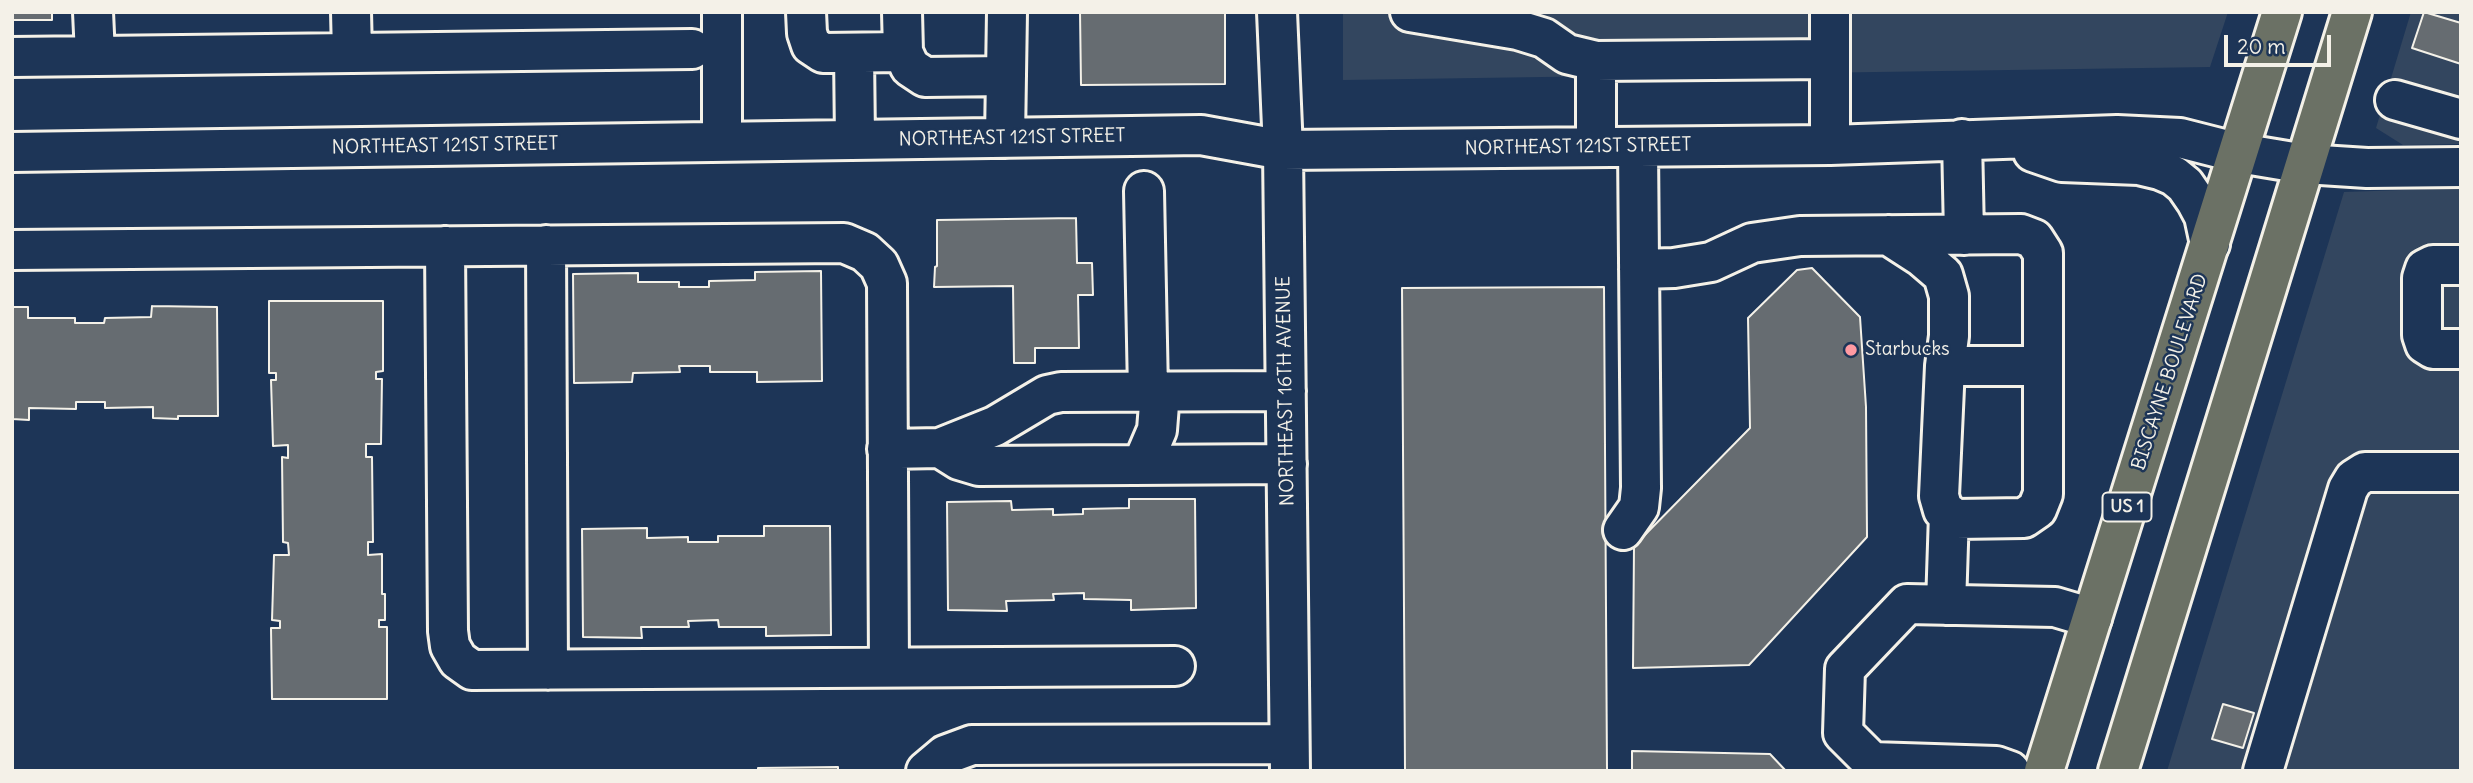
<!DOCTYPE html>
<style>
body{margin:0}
#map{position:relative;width:2473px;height:783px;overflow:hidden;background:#1d3557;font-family:Delius,sans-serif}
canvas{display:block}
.frame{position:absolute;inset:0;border:14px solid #f4f1e8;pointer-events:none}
.scale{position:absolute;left:2224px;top:35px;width:107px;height:32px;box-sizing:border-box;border:4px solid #f4f1e8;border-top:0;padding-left:9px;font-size:21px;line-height:24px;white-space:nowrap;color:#f4f1e8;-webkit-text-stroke:5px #1d3557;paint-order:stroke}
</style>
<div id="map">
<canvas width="2473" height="783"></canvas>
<div class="frame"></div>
<div class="scale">20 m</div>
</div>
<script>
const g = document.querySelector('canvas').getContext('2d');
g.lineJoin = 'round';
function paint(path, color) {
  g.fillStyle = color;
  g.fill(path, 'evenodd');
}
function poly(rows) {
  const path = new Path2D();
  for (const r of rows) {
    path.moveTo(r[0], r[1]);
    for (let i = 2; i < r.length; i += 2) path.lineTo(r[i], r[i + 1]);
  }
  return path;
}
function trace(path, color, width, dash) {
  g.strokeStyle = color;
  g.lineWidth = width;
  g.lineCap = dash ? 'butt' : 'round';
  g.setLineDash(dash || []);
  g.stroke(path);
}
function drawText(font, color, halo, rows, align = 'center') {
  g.font = font + ' Delius,sans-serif';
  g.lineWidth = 5;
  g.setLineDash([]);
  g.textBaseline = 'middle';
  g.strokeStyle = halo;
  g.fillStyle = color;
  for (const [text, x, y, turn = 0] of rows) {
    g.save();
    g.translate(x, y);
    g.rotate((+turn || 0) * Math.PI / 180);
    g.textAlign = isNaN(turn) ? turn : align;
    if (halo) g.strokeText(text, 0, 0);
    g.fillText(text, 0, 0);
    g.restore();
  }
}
const built = poly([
 [1343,12,2228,12,2210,67,1343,80],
 [2411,12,2461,12,2461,144,2403,145,2376,128],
 [2461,188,2461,771,2167,771,2344,192]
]);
const building = poly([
 [12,12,52,12,52,20,12,20,12,12],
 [1080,12,1225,12,1225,84,1081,85,1080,12],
 [2424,12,2461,23,2461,64,2412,48,2424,12],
 [1076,218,1077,263,1092,263,1093,295,1078,295,1079,348,1035,348,1035,363,1014,363,1013,286,934,287,935,267,937,266,937,220,1076,218],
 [1812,268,1860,317,1866,407,1867,537,1749,665,1633,668,1634,546,1750,428,1748,318,1797,270,1812,268],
 [821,271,822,381,757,382,757,372,710,372,710,366,679,366,680,372,633,373,632,382,574,383,573,274,638,273,638,282,679,282,679,287,709,287,709,281,755,280,755,272,821,271],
 [1604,287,1607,771,1405,771,1402,288,1604,287],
 [269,301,383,301,383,371,376,372,376,379,382,379,381,444,366,444,366,457,372,457,373,542,368,542,368,555,382,554,382,594,385,594,385,620,379,620,379,627,387,627,387,699,272,699,271,628,280,628,280,621,272,620,274,555,289,555,288,543,283,542,282,457,288,458,288,445,273,446,271,380,276,380,276,373,269,373,269,301],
 [152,306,217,307,218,416,178,416,178,419,153,418,153,407,105,408,105,402,76,402,76,409,29,408,29,420,12,419,12,307,28,307,28,318,75,318,75,323,104,323,105,318,151,317,152,306],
 [1129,499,1195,499,1196,608,1131,610,1131,600,1084,599,1084,593,1053,594,1054,600,1006,601,1007,611,948,610,947,502,1011,501,1012,510,1053,509,1053,515,1083,514,1083,509,1129,508,1129,499],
 [764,526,830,526,831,635,766,636,766,627,719,627,718,620,688,621,689,627,641,627,642,638,583,637,582,529,647,528,647,538,688,537,688,542,718,542,718,536,764,536,764,526],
 [2223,704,2254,713,2243,748,2212,739,2223,704],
 [1632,751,1770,754,1786,771,1632,771,1632,751],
 [838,767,838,771,758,771,758,768,838,767]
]);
const minor = poly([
 [93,12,95,55],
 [351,12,352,53],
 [722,12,722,142],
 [806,12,807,33,811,45,823,53,903,52,902,12],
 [1277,12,1283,150,1290,771],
 [1410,12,1518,30,1544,38,1567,54,1596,61,1596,147],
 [1830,12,1830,145],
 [903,52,910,67,925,77,1005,76],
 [854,53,855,140],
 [12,57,692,49],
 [1596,61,1830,59],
 [2395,100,2461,119],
 [1005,138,1007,12],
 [1962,139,1964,235],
 [12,152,1201,135,1283,150,1830,145,2117,135,2180,138,2239,153,2305,164,2367,168,2461,167],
 [2033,152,2062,162,2139,165,2160,170,2174,176,2185,185,2196,201,2204,216,2210,244],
 [1144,191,1148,391],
 [546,245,548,670],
 [445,246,448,631,450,646,458,660,472,670,1175,666],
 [12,250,844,243,865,252,879,265,887,283,889,667],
 [2461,265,2433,265,2425,269,2422,278,2422,335,2425,344,2433,349,2461,349],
 [1639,269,1674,268,1711,262,1752,243,1800,236,2021,234,2034,239,2043,253,2043,494,2037,509,2024,518,1956,519,1943,510,1939,496,1945,366,1949,336,1949,296,1943,275,1922,257,1888,235],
 [1945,366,2042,366],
 [940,448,959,460,979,466,1287,464],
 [887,449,940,448,995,426,1047,395,1061,392,1286,391],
 [1142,465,1157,430,1160,392],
 [1623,530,1639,507,1641,488,1638,147],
 [1946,605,1949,514],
 [926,771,945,755,972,745,1289,744],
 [2010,771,1996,766,1872,762,1843,733,1845,669,1907,604,2055,607,2092,618],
 [2263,771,2348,489,2354,479,2365,472,2461,472]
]);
const major = poly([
 [2044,771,2282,12],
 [2118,771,2352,12]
]);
const markers = [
 [1851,350,7,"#ff9aa2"]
];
const shields = [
 [2127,507,49]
];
const shieldNames = [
 ["US 1",2127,507]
];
const streetNames = [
 ["NORTHEAST 121ST STREET",1012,138,-1],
 ["NORTHEAST 121ST STREET",445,146,-1],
 ["NORTHEAST 121ST STREET",1578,147,-1],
 ["BISCAYNE BOULEVARD",2170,372,-72],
 ["NORTHEAST 16TH AVENUE",1286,391,-91]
];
const poiNames = [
 ["Starbucks",1865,350]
];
paint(built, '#33465f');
paint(building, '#666c71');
trace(building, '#f4f1e8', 2);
trace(minor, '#f4f1e8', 44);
trace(major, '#f4f1e8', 44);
trace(minor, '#1d3557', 38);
trace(major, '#6b7165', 38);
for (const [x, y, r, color] of markers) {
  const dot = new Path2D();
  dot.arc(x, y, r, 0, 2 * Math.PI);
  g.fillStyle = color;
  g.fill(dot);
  trace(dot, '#1d3557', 2.5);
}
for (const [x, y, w] of shields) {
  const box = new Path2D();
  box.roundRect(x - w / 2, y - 14.5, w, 29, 5);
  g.fillStyle = '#1d3557';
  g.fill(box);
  trace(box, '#f4f1e8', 2);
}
drawText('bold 18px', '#f4f1e8', null, shieldNames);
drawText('19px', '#f4f1e8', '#1d3557', streetNames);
drawText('19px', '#f4f1e8', '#1d3557', poiNames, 'left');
</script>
